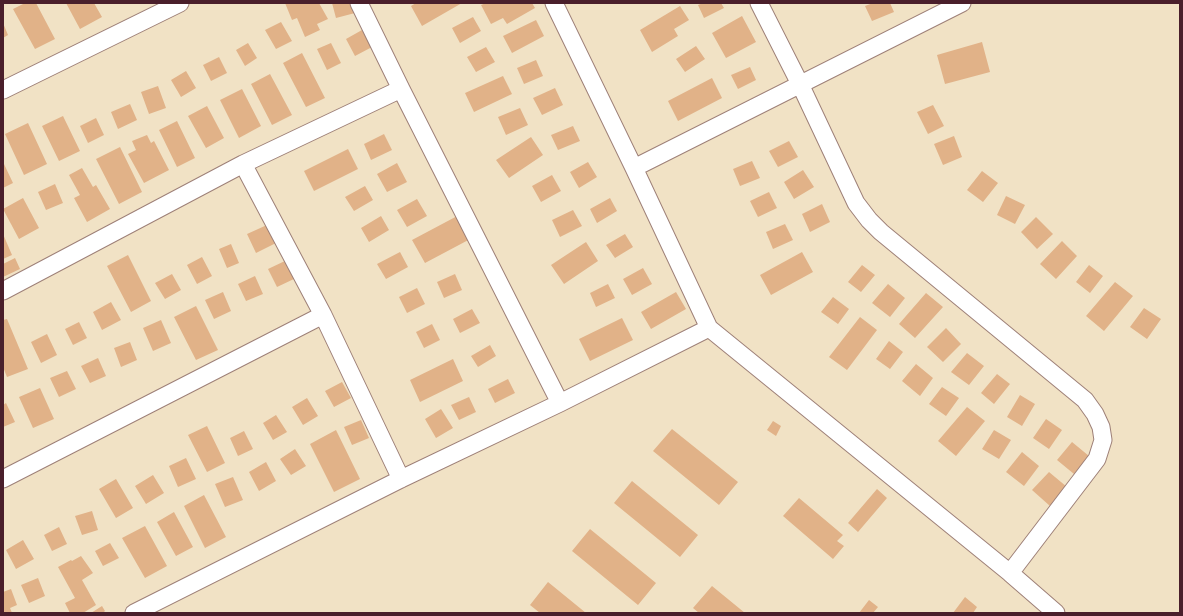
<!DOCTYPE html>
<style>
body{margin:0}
#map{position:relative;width:1183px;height:616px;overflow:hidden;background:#f1e2c5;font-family:Kalam,sans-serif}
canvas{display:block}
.frame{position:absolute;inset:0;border:4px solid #4a1f2b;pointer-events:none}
</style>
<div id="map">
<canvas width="1183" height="616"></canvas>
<div class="frame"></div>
</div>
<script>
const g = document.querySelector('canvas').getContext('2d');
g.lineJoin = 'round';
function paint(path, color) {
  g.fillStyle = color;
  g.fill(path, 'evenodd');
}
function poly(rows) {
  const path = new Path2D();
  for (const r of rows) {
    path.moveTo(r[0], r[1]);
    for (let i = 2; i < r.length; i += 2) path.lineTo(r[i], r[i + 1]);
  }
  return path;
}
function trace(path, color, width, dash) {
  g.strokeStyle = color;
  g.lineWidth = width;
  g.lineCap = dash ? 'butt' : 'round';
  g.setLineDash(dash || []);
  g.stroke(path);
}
const building = poly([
 [25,3,36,3,55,39,35,49,13,9],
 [66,3,94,3,102,17,80,29],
 [285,3,319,3,328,19,317,24,320,30,305,37,297,18,292,20],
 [332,3,352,3,355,13,336,18],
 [416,3,462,3,422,26,411,6],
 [486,3,532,3,535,8,507,24,503,18,491,24,481,5],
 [703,3,721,3,724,8,704,18,698,5],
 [873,3,890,3,894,12,872,21,865,6],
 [680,6,689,20,674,29,678,36,652,52,640,30],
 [742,16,756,42,726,58,712,33],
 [473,17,481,31,460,43,452,28],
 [536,20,544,36,512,53,503,36],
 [281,22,292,41,276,49,265,30],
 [3,23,8,35,3,38],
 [362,30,372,47,355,56,346,39],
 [982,42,990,72,945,84,937,55],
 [248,43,257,58,245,66,236,50],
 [331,43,341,63,327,70,317,49],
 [696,46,705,59,685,72,676,59],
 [486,47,495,62,476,72,467,57],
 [302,53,325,98,306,107,283,63],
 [219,57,227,73,211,81,203,65],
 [536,60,543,76,524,84,517,68],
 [750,67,756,80,738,89,731,75],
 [186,71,196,88,181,97,171,80],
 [270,74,292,115,272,125,251,84],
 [503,76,512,94,474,112,465,93],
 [712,78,722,98,678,121,668,101],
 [158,86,166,108,149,114,141,92],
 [555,88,563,105,542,115,533,98],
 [242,89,261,126,239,138,220,100],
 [130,104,137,120,118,129,111,112],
 [933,105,944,126,928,134,917,112],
 [207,106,224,138,206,148,188,116],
 [520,108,528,125,506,135,498,117],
 [63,116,80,151,59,161,42,126],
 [96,118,104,135,88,143,80,126],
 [177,121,195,158,177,167,159,130],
 [28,123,47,164,24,175,5,134],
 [573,126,580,141,558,150,551,135],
 [384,134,392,150,371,160,364,144],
 [147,135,151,143,154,141,169,170,144,183,128,154,136,150,132,141],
 [954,136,962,157,943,165,934,144],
 [531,137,543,155,509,178,496,160],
 [789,141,798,157,778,167,769,151],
 [120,147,142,192,119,204,96,159],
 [348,149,358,169,314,191,304,171],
 [752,161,760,178,740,186,733,169],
 [588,162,597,177,579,188,570,172],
 [397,163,407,182,387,192,377,174],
 [4,164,13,183,3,188,3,165],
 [82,168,93,187,96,185,110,209,87,222,74,198,80,195,69,175],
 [803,170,814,187,794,199,784,182],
 [982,171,998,183,983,202,967,190],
 [552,175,561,191,541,202,532,186],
 [55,184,63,203,46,210,38,192],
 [365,186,373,200,354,211,345,197],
 [769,192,777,208,758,217,750,201],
 [1006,196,1025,205,1015,224,997,215],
 [23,198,39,228,19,239,3,209],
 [610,198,617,211,597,223,590,209],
 [417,199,427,216,407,227,397,210],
 [822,204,830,222,810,232,802,214],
 [573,210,582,226,560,237,552,220],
 [461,214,474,237,425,263,412,240],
 [381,216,389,230,369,242,361,228],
 [1036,217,1053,234,1037,249,1021,232],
 [785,224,793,240,773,249,766,232],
 [267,225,276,243,256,253,247,234],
 [3,234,12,255,3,259],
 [625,234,633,247,615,258,606,245],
 [1062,241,1077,256,1056,279,1040,264],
 [586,242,598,261,564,284,551,265],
 [231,244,239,263,227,268,219,249],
 [400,252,408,267,386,279,377,264],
 [802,252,813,272,771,295,760,275],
 [128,255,151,301,131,312,107,266],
 [202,257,212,276,197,284,187,265],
 [15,258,20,269,3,277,3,264],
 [287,260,296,278,277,287,268,269],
 [862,265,875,275,861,292,848,282],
 [1089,265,1103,276,1090,293,1076,282],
 [643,268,652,284,632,295,623,279],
 [172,274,181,290,165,299,155,283],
 [455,274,462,290,444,298,437,282],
 [255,276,263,294,246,301,238,284],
 [1115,282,1133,296,1104,331,1086,316],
 [608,284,615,298,596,307,590,293],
 [888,284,905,298,890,317,872,303],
 [417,288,425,304,407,313,399,297],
 [223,292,231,311,214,319,205,300],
 [676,292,686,309,651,329,641,312],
 [926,293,943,307,915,338,899,324],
 [833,297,849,309,838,324,821,312],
 [111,302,121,320,102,330,93,312],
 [196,306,218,350,196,360,174,317],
 [1144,308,1161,319,1147,339,1130,327],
 [472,309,480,323,460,333,453,319],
 [860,317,877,330,847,370,829,357],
 [622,318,633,340,590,361,579,339],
 [7,319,28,369,7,377,3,367,3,320],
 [161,320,171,343,153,351,143,328],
 [79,322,87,338,73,345,65,329],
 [432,324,440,340,424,348,416,332],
 [946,328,961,344,943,362,927,347],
 [47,334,57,355,41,363,31,342],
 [889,341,903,352,890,369,876,359],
 [130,342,137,360,121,367,114,348],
 [490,345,496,356,478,367,471,356],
 [967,353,984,366,969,385,951,372],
 [98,358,106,376,90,383,81,366],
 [453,359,463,381,420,402,410,380],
 [916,364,933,378,920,396,902,381],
 [67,371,76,389,59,397,50,378],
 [997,374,1010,384,994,404,981,393],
 [508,379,515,393,495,403,488,389],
 [342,382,351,398,334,407,325,391],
 [942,387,959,398,946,416,929,404],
 [40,388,54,419,33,428,19,397],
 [1020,395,1035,404,1022,426,1007,417],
 [469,397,476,412,459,420,451,405],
 [307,398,318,416,303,425,292,407],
 [6,403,15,422,3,427,3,405],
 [967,407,985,421,956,456,938,441],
 [441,409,453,428,436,438,425,419],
 [276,415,287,432,273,440,263,423],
 [1046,419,1062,430,1049,449,1033,438],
 [361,420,369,438,352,445,344,427],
 [773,421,781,426,776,436,767,430],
 [207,426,225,463,207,472,188,435],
 [672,429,738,482,719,505,653,451],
 [336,430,360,479,334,492,310,444],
 [994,430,1011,440,999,459,982,449],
 [244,431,253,449,238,456,230,438],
 [1072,442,1089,456,1074,474,1057,460],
 [295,449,306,466,291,475,280,459],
 [1022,452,1039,466,1024,486,1006,472],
 [186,458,196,479,178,487,169,466],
 [266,462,276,481,259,491,249,472],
 [1049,472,1067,487,1050,506,1032,490],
 [153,475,164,493,146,504,135,486],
 [233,477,243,500,225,507,215,484],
 [116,479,133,508,116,518,99,489],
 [632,481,698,535,680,557,614,503],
 [877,489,887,498,858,532,848,523],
 [204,495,226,537,205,548,184,506],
 [799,498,843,535,837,541,844,546,833,559,783,516],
 [92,511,98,530,82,535,75,516],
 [174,512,193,547,176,556,157,522],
 [145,526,167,566,145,578,122,538],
 [59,527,67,544,52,551,44,535],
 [590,529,656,583,638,605,572,551],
 [23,540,34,559,16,569,6,550],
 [110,543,119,558,103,566,95,551],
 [81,556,93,573,82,580,96,605,83,613,70,613,65,603,75,598,58,567,71,560,72,561],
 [38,578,45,596,29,603,21,585],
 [548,582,586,613,540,613,530,605],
 [712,586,745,613,699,613,693,608],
 [11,589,17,605,10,608,12,613,3,613,3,592],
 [965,597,977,607,973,613,953,613],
 [869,600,878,607,873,613,859,613],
 [102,606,105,611,103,613,91,613]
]);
const street = poly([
 [359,3,401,89,560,403],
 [554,3,634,168,709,328,1010,573,1056,613],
 [759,3,800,84,856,203,869,220,881,232,1085,400,1095,414,1101,427,1103,440,1097,459,1010,573],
 [3,90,180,3],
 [243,164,323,315,401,479],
 [634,168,962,3],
 [3,291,243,164,401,89],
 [3,479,323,315],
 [134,613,401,479,560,403,709,328]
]);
paint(building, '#e1b288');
trace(street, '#9e8078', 19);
trace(street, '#fff', 17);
</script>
